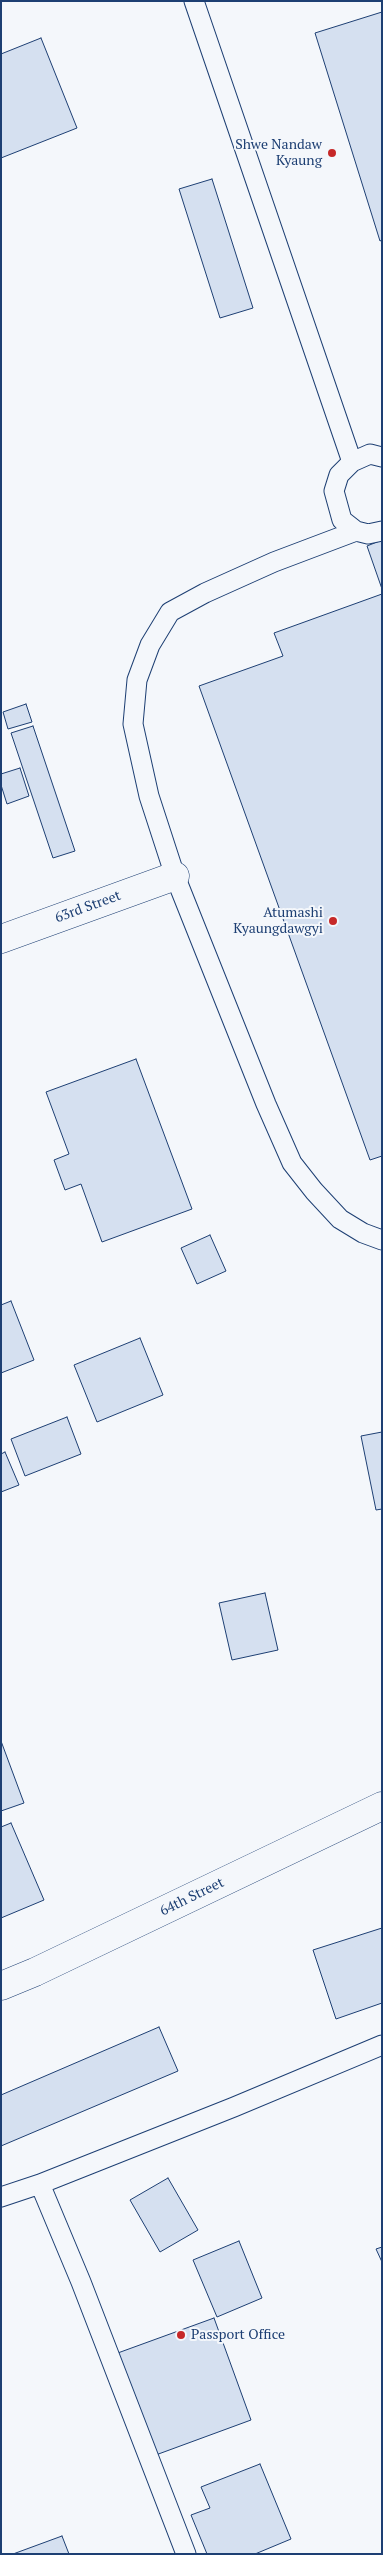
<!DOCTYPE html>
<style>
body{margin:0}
#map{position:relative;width:383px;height:2555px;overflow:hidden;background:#f4f7fb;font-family:"PT Serif",serif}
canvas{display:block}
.frame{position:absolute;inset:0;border:2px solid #1d3f73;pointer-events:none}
</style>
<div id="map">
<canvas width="383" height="2555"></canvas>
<div class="frame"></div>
</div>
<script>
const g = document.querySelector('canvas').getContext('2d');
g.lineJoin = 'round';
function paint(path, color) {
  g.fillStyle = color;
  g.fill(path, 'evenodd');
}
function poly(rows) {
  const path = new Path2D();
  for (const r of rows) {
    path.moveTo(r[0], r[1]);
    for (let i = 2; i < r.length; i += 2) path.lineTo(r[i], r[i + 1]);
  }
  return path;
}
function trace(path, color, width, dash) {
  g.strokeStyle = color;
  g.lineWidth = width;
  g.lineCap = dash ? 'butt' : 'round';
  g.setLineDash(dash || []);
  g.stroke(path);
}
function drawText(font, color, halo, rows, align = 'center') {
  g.font = font + ' "PT Serif",serif';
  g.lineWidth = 4;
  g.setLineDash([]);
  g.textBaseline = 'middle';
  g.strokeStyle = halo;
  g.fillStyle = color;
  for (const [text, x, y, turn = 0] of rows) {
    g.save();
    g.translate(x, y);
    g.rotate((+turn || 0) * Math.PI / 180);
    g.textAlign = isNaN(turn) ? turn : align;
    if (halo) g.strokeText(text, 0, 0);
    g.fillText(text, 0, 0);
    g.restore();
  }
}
const building = poly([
 [382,12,382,240,380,241,315,33,382,12],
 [41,38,77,128,1,158,1,54,41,38],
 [212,179,253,308,220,318,179,189,212,179],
 [382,540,382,589,367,546,382,540],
 [382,594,382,1156,370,1160,199,686,283,656,274,633,382,594],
 [26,704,32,722,8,729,3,712,26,704],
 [33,726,75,851,53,858,11,733,33,726],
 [20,768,29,796,7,804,1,785,1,774,20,768],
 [136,1059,192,1209,102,1242,81,1184,65,1190,54,1160,69,1154,46,1092,136,1059],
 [210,1235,226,1271,197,1284,181,1248,210,1235],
 [11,1301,34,1360,1,1373,1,1305,11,1301],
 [140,1338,163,1395,97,1422,74,1365,140,1338],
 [67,1417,81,1454,25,1476,11,1439,67,1417],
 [382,1432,382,1509,376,1510,361,1436,382,1432],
 [5,1452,19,1485,1,1492,1,1454,5,1452],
 [265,1593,278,1650,232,1660,219,1603,265,1593],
 [1,1741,24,1803,1,1811,1,1741],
 [11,1823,44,1900,1,1918,1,1827,11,1823],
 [382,1928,382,2003,336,2019,313,1950,382,1928],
 [159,2027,178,2071,1,2146,1,2095,159,2027],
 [168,2178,198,2230,160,2252,130,2200,168,2178],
 [239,2241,262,2298,217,2317,193,2260,239,2241],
 [382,2247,382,2262,376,2249,382,2247],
 [214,2318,251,2420,153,2456,115,2354,214,2318],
 [260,2464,291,2539,255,2554,207,2554,191,2515,210,2508,201,2487,260,2464],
 [62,2536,69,2554,13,2554,62,2536]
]);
const service = poly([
 [194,1,352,462],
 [382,457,370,454,352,462,339,475,334,491,342,520,356,531,368,534,382,531],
 [356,531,274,562,205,593,170,612,150,645,137,680,133,724,149,796,175,876,266,1104,292,1163,314,1191,340,1219,363,1233,382,1240],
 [1,2197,40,2184],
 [186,2554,81,2282,40,2184,234,2107,382,2045]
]);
const minor = poly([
 [1,939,175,876],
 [1,1986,35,1972,382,1806]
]);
const markers = [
 [332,153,5,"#c62828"],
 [333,921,5,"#c62828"],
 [181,2335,5,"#c62828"]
];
const poiNames = [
 ["Shwe Nandaw",322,145],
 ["Kyaung",322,161],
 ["Atumashi",323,913],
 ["Kyaungdawgyi",323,929],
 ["Passport Office",191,2335,"left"]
];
const streetNames = [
 ["63rd Street",88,907,-20],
 ["64th Street",192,1897,-26]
];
paint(building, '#d5e0f0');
trace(building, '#1d3f73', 1);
trace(service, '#1d3f73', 21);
trace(minor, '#1d3f73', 29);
trace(service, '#f4f7fb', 19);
trace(minor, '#f4f7fb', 28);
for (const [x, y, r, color] of markers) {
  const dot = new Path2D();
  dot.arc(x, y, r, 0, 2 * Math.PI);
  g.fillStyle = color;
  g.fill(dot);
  trace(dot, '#f4f7fb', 2);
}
drawText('14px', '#1d3f73', '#f4f7fb', poiNames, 'right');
drawText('14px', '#1d3f73', '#f4f7fb', streetNames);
</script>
